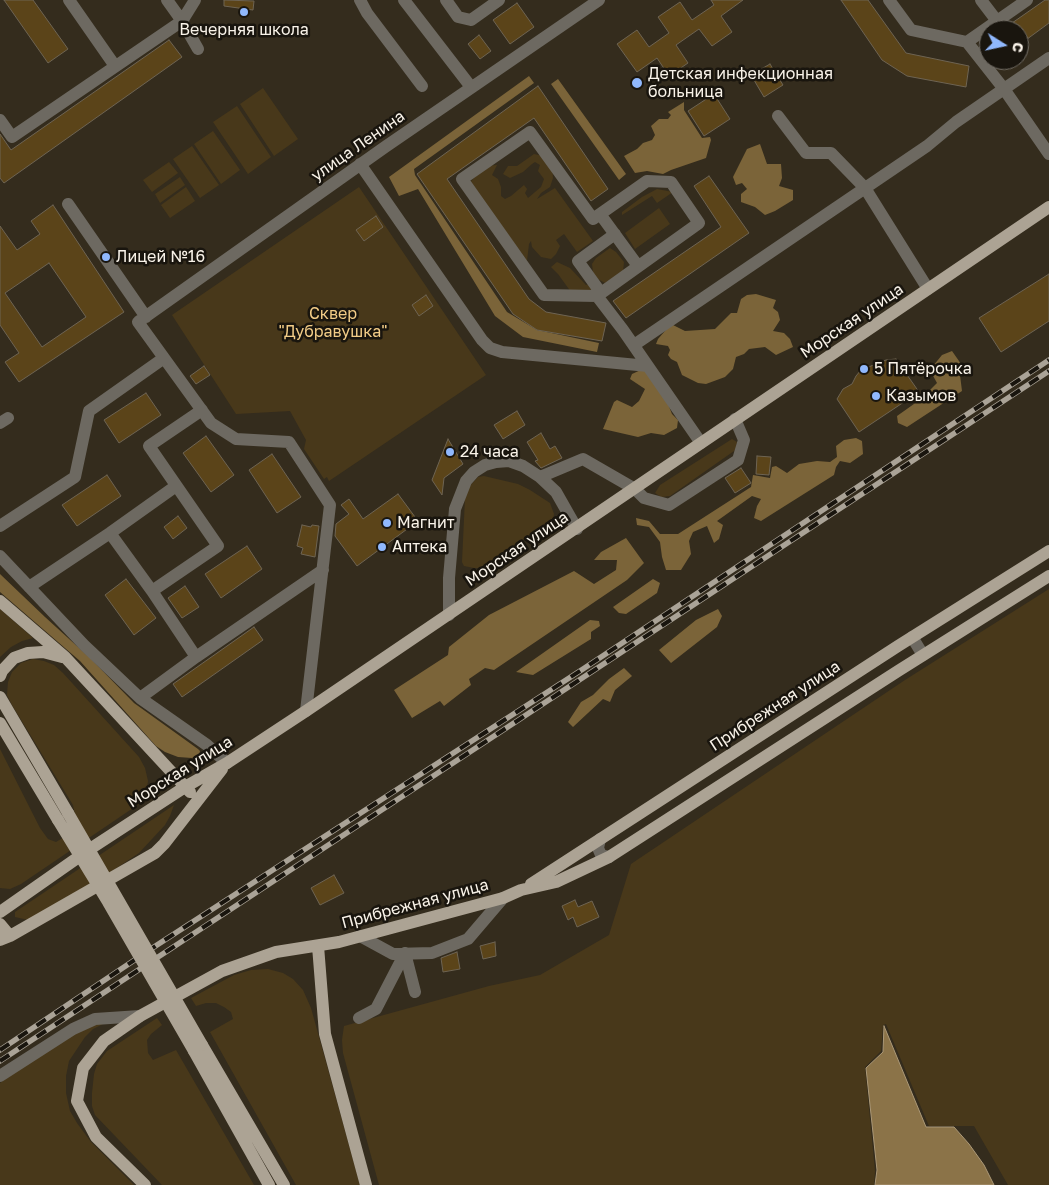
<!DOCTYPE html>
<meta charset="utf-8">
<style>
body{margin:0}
#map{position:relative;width:1049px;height:1185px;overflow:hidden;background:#342c1d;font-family:"Golos Text",sans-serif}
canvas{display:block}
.north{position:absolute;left:979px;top:20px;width:50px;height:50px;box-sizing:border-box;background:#19150e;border:1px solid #736e66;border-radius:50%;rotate:100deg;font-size:14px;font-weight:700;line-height:20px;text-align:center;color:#f9f3e9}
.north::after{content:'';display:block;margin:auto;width:18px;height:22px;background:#90b8fd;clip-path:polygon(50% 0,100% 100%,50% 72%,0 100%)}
</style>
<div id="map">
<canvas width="1049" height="1185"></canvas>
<div class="north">С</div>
</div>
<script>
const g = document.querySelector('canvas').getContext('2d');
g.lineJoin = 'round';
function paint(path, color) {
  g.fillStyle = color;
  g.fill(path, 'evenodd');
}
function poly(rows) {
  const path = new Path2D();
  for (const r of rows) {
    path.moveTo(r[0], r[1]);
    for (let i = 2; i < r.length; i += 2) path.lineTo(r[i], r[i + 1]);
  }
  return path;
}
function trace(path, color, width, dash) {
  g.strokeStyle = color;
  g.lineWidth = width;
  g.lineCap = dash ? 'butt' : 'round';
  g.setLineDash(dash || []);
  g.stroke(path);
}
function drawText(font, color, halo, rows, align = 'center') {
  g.font = font + ' "Golos Text",sans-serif';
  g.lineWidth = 5;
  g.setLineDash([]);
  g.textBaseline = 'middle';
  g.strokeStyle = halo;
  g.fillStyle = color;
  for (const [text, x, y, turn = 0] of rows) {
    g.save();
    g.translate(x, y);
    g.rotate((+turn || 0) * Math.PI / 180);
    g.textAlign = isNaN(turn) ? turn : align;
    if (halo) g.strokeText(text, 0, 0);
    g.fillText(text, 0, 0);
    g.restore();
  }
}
const green = poly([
 [263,88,298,139,274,156,240,104],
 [237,106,271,157,248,174,213,122],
 [213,131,240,170,221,184,194,144],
 [192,146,219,185,200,198,173,159],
 [534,154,543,156,552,162,553,178,550,187,541,193,537,199,555,188,593,241,577,252,564,234,556,240,560,246,556,254,551,259,541,257,532,247,531,241,529,244,527,261,474,188,471,181,486,166,497,165,492,175,498,179,501,187,501,196,505,199,511,196,524,185,527,189,525,193,528,198,541,187,544,179,538,171,540,165,535,162,532,164,523,172,510,178,503,174,508,166,517,166],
 [169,162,178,173,152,192,143,180],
 [180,177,185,185,160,203,155,194],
 [186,187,195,201,170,218,161,205],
 [359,187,486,375,329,481,327,477,324,479,304,449,306,440,290,411,236,414,172,315],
 [657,189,673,192,657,203,652,196,622,215,622,212,642,197],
 [659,208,670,224,635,249,625,233],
 [610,248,616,252,624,262,623,271,605,283,596,278,593,272,592,264,596,258],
 [557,262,570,268,586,285,590,284,595,291,571,292,558,274,551,267],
 [732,439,737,442,736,449,734,451,670,496,661,497,655,493,660,485],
 [484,476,518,484,530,490,550,503,554,514,553,519,483,568,474,568,464,566,462,562,465,498,468,488,478,477],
 [1049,589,1049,1185,1008,1185,974,1126,929,1126,886,1024,883,1025,881,1051,865,1067,875,1171,874,1185,379,1185,343,1053,342,1040,344,1026,489,986,540,975,609,935,631,864,905,680],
 [0,609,33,638,22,641,11,647,0,657],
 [33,659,44,661,54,665,63,673,139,757,145,768,148,781,146,793,139,804,21,884,10,889,0,888,0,749,40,828,48,839,56,842,76,830,76,820,73,805,12,705,7,695,8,682,12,672,21,663],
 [174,805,170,816,165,825,139,853,39,920,33,921,15,917,15,912],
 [268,969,283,973,293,979,303,990,311,1008,360,1185,296,1185,210,1032,233,1019,231,1012,224,1007,216,1003,206,1003,196,1006,191,998,234,975,251,970],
 [157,1018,162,1025,151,1034,147,1040,148,1053,153,1060,176,1050,254,1185,162,1185,95,1115,92,1106,92,1093,94,1074,97,1064,107,1051],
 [96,1022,105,1023,93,1029,85,1037,69,1061,66,1076,66,1093,70,1111,77,1123,91,1142,134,1185,0,1185,0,1083,57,1042]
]);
const forest = poly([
 [529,76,534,83,414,169,415,175,507,312,537,330,599,343,597,352,523,337,495,316,418,189,399,196,389,177],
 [558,79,626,174,619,180,551,84],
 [684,102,684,110,702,138,710,137,711,140,706,158,671,170,663,174,647,171,635,173,624,156,637,149,643,143,652,140,655,135,651,126,659,119,668,119,671,115,668,112],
 [760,144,767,164,781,164,782,178,779,186,793,190,793,200,775,211,765,215,755,207,741,202,741,194,747,189,742,183,736,185,733,177,747,149],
 [756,294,776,300,773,308,778,312,780,320,773,331,784,333,790,339,793,347,776,355,765,347,749,349,744,354,736,357,733,369,725,377,706,384,698,383,682,375,677,362,671,359,668,355,670,350,668,346,656,344,658,339,671,324,685,331,715,329,731,313,737,313,741,299,747,295],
 [952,351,966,371,960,375,962,391,907,427,898,423,897,416,921,399,937,383,931,372,933,366,942,355],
 [645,368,668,404,672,414,678,420,677,428,664,435,651,433,638,437,603,429,614,402,617,400,632,407,639,401,645,389,630,379,632,374],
 [856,438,862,441,863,454,850,463,840,461,836,467,834,475,761,521,754,518,757,506,761,499,752,496,717,521,723,525,719,539,714,543,707,526,693,532,689,541,691,554,681,570,666,570,662,557,660,542,649,527,637,525,636,518,649,521,660,534,678,534,751,487,753,475,770,478,772,467,776,466,787,473,799,464,817,461,830,462,837,457,836,446,844,440],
 [626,538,644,563,627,580,494,670,485,668,469,679,471,685,444,706,440,701,412,718,394,690,448,655,449,647,489,615,574,571,594,584,616,570,617,560,594,560,601,552],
 [0,574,45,617,90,658,134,703,198,749,200,751,199,755,192,758,178,757,165,752,156,746,80,661,0,592],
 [653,579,660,583,657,593,626,614,619,613,613,607],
 [718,609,722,616,717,627,671,663,659,650,696,620],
 [590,620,599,621,600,626,591,632,591,639,533,675,516,672],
 [624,668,632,676,615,690,610,702,603,699,573,727,568,722,581,702,593,695,609,679]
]);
const water = poly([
 [884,1026,926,1127,954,1127,969,1144,984,1165,994,1185,875,1185,877,1170,866,1068,883,1052,884,1026]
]);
const building = poly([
 [4,0,33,0,68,49,48,63,4,0],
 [224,0,254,1,253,10,224,6,224,0],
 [711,0,743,0,721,16,732,32,712,46,699,29,676,45,688,63,669,76,657,58,637,72,617,44,637,30,649,47,669,33,658,17,680,2,692,20,714,5,711,0],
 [841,0,868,0,906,53,969,66,966,87,907,76,882,60,841,0],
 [1045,0,1049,0,1049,23,1019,45,1019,30,1002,30,1045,0],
 [517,3,534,27,510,44,493,20,517,3],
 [479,35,491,51,480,59,468,44,479,35],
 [169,40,182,57,4,183,0,178,0,134,11,150,169,40],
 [770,64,783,85,764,97,751,75,770,64],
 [538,86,608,189,591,201,534,118,447,179,529,299,546,312,606,323,602,341,537,330,513,314,417,174,538,86],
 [714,94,730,119,704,136,688,111,714,94],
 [709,176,749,233,626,318,613,301,721,227,694,186,709,176],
 [53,205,124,312,19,382,5,362,19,353,0,325,0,226,17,250,40,234,31,221,53,205],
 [49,263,86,317,42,347,5,293,49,263],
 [376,216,383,227,364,241,356,230,376,216],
 [1049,274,1049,321,1001,352,979,318,1049,274],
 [426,295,433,306,419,316,412,305,426,295],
 [896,359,919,392,859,432,837,399,843,389,852,384,856,376,861,370,886,360,896,359],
 [204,366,210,375,196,384,190,376,204,366],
 [146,393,161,415,119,443,104,420,146,393],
 [517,411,525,425,503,439,494,425,517,411],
 [541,433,550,449,555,446,562,458,541,468,535,461,538,460,527,442,541,433],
 [206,436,234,475,211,492,183,453,206,436],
 [448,439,463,464,444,478,442,495,432,480,448,439],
 [272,454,301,497,277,513,249,470,272,454],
 [757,456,771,457,769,475,756,474,757,456],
 [741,468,751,483,735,493,725,478,741,468],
 [107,475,121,496,77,526,62,505,107,475],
 [398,494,418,521,357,566,335,536,336,524,349,514,341,505,349,499,363,519,398,494],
 [178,516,187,528,173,539,164,527,178,516],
 [302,525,311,527,312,525,319,526,315,557,301,554,303,548,297,546,302,525],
 [247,546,262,569,221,598,205,574,247,546],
 [126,579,156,618,134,635,105,595,126,579],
 [185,586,199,607,182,618,168,598,185,586],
 [254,627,263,640,182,697,173,684,254,627],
 [334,875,344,893,320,905,311,888,334,875],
 [575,900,578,907,592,901,599,917,577,927,573,917,568,920,562,906,575,900],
 [495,942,496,956,483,959,480,946,495,942],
 [457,952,460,969,443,972,441,958,457,952]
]);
const minor = poly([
 [69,0,115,66],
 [195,0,182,21,198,49],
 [360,0,367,13,422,86],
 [404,0,471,87],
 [446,0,458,17,471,20,499,0],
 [889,0,911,30,967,42],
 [981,0,997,21],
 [1027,0,967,42,1004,89,1049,154],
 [778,116,806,153,831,153,865,188,928,289],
 [0,120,12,137,182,21,167,0],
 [360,164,482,340,490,348,502,352,648,366],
 [68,204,146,317],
 [600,214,638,266],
 [601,293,578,261,615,234],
 [597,296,544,295,462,179,530,132,593,219,647,181,671,182,699,223,597,296,623,330,701,443],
 [634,345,927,146,956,122,1049,58],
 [0,423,8,418],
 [540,477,583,459,635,489,644,498,669,505,738,460,744,440,735,419],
 [0,526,75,477,89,411,164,358],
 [110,533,152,591],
 [0,556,84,645,140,698,207,745,227,763],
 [29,587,110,533,176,486],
 [449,615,449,578,455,509,466,481,474,472,485,465,496,462,509,461,523,466,540,477,556,492,577,529],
 [912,637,923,655],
 [196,657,152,591,218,546,149,446,202,410],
 [140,698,196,657,323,570],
 [306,711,330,505,289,442,236,439,211,423,138,322,385,147,599,0],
 [600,839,598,848,601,855,609,857],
 [360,936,393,954,432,953,468,939,503,898],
 [405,953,415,992],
 [359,1018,376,1009,405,953],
 [0,1076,73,1029,95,1019,140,1016]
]);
const major = poly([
 [0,601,65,657,190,792],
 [0,676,2,671,14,658,28,653,43,652,62,657],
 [0,697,68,813],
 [0,723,58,820],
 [531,884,898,646,1049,551],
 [0,912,93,847,185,787,227,763,306,711,1049,207],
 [0,924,10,936],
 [0,940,10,936,155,853,164,844,222,769],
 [318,946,325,1034,366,1185],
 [202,1045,284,1185],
 [194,1051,269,1185],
 [145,1185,96,1137,77,1101,83,1068,104,1041,140,1016,222,971,276,952,339,942,503,898,521,890,556,882,609,857,898,671,1049,576]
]);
const rail = poly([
 [0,1050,157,945,583,669,1049,360],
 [0,1061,1049,371]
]);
const majorBridge = poly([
 [68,813,202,1045],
 [58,820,108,902,194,1051]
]);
const markers = [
 [244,12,5,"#90b8fd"],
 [637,83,6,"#90b8fd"],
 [106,257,5,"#90b8fd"],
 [864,369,5,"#90b8fd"],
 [876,396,5,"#90b8fd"],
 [450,452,5,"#90b8fd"],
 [387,523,5,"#90b8fd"],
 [382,547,5,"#90b8fd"]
];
const poiNames = [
 ["Вечерняя школа",244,30,"center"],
 ["Детская инфекционная",648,74],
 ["больница",648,92],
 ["Лицей №16",116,257],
 ["5 Пятёрочка",874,369],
 ["Казымов",886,396],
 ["24 часа",460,452],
 ["Магнит",397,523],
 ["Аптека",392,547]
];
const streetNames = [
 ["улица Ленина",358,146,-35],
 ["Морская улица",852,321,-34],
 ["Морская улица",517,549,-34],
 ["Прибрежная улица",775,706,-33],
 ["Морская улица",180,772,-32],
 ["Прибрежная улица",415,904,-15]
];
const parkNames = [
 ["Сквер",333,314],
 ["\"Дубравушка\"",333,332]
];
paint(green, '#48381a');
paint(forest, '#7b6439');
paint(water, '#8b7348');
trace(water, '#ac9978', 1);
paint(building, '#5b4419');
trace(building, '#6e6453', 1);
trace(minor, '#6d6961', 12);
trace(major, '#aca394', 12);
trace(rail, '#aaa397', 5.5);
trace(rail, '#19150e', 4, [11]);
trace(majorBridge, '#aca394', 12);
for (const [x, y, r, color] of markers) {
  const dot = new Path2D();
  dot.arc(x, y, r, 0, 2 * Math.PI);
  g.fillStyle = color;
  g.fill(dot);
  trace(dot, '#19150e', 2);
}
drawText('16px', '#f9f3e9', '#19150e', poiNames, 'left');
drawText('16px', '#f9f3e9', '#19150e', streetNames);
drawText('16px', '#f2cc87', '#19150e', parkNames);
</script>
